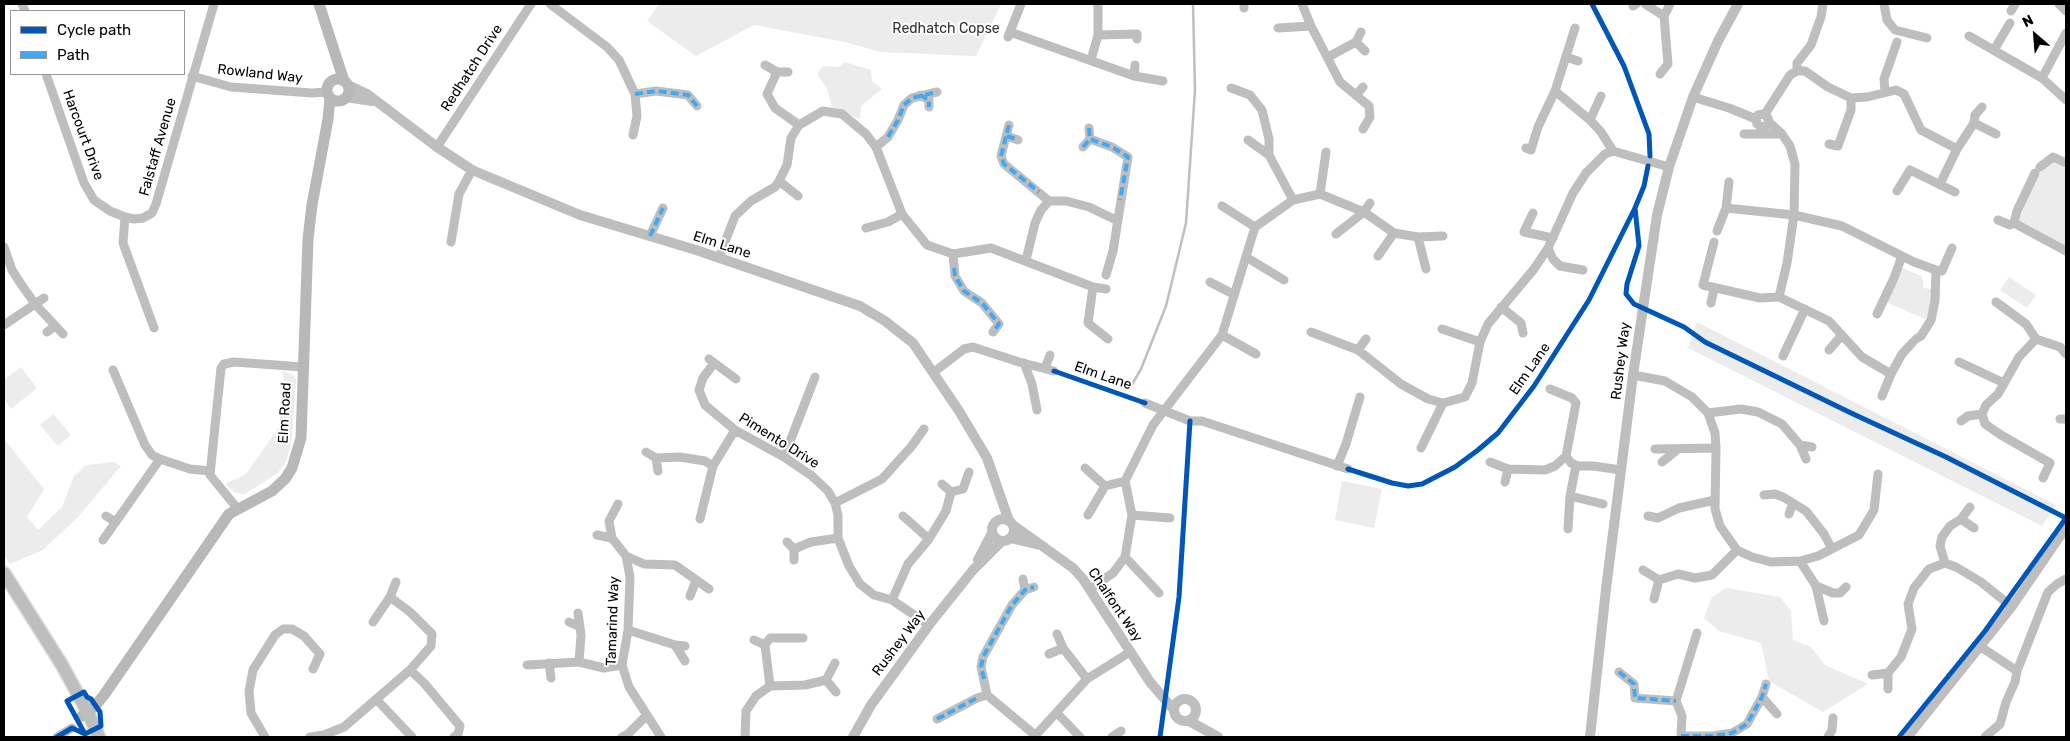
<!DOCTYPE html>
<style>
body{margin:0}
#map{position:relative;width:2070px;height:741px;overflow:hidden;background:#fff;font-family:Rubik,sans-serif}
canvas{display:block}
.frame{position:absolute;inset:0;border:5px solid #000;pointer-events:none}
.legend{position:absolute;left:10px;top:10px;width:175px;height:65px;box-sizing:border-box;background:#fff;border:1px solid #999;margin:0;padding:6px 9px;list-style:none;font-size:15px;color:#000}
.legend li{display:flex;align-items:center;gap:10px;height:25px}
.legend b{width:25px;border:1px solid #999}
.north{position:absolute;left:2010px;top:10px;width:50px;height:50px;-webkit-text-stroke:4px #fff;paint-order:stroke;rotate:333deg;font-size:14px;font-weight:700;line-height:20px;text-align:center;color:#000}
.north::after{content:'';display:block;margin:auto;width:18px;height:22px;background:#000;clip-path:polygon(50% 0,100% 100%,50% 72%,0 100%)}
</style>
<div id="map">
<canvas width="2070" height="741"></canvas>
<div class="frame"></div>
<ul class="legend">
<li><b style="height:6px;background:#0057b8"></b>Cycle path</li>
<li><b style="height:6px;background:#3fa9f5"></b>Path</li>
</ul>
<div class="north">N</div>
</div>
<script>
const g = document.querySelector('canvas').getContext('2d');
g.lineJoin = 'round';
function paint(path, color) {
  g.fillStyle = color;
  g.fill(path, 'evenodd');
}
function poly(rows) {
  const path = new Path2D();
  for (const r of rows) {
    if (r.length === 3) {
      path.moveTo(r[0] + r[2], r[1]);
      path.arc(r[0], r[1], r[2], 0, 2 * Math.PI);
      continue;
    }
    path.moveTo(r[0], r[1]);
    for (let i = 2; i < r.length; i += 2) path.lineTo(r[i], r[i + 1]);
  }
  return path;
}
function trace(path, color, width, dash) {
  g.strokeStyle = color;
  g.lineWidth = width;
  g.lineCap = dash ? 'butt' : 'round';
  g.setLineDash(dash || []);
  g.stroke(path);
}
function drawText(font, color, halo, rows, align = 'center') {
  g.font = font + ' Rubik,sans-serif';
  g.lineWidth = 4;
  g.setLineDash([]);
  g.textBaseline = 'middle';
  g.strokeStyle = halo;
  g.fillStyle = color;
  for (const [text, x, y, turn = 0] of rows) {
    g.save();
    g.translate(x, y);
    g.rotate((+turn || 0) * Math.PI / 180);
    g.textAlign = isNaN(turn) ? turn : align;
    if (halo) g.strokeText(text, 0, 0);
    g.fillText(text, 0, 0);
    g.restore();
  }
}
const green = poly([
 [659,4,1001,4,976,56,880,52,845,42,754,25,696,56,647,21],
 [845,62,871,70,872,81,882,89,861,106,860,119,832,107,827,88,817,74,823,66,838,67],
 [2053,159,2066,169,2066,251,2018,223,2024,208,2023,202,2037,176],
 [1903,268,1921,276,1924,282,1923,288,1931,289,1934,301,1925,319,1886,302],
 [2009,277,2036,295,2027,308,2000,290],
 [1697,322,2056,505,2042,526,1688,348],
 [21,367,37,388,11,409,4,399,4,380],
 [282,371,293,375,296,380,292,436,287,460,278,473,245,494,235,493,225,484,246,474,279,427,287,396],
 [53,414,71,435,58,446,40,425],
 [4,439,44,489,27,517,38,530,62,507,74,476,86,465,115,462,121,466,79,516,43,550,10,564,4,555],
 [1342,481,1382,489,1374,528,1335,520],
 [1726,588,1780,597,1791,611,1793,640,1811,647,1825,665,1868,684,1823,712,1769,681,1761,643,1719,631,1704,618,1712,597]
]);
const stream = poly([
 [1130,388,1141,369,1166,306,1186,223,1195,90,1193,4]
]);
const minor = poly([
 [22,4,25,11],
 [550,4,607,47,619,60,635,94,637,116,633,135],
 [1302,4,1311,26,1340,82,1369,106,1370,117,1363,129],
 [1645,4,1664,16],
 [1884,4,1887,20,1895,30,1927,38],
 [2059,4,2066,11],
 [1633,6,1636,4],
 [1244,8,1244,4],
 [2011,11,2015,4],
 [1278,28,1311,26],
 [1010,32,1134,76,1163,81],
 [1098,35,1137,34,1137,39],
 [1969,36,2042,78,2066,33],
 [1008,37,1021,4],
 [1356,42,1365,51],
 [1994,50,2010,23],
 [1328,57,1356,42,1361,32],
 [1566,57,1578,61],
 [1091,60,1098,35,1098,4],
 [765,65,777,72,767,94,775,108,799,125],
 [1797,71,1805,71,1828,87,1851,98,1867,97,1896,90,1904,94,1921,130,1957,149,1974,123,1996,134],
 [1797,71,1797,63,1811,45,1821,17,1823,4],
 [777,72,788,72],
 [46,74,84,183,94,200,110,211,125,217,134,219,143,218,152,213,156,204,214,4],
 [1660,74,1668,64,1664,16,1670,4],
 [192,76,231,87,312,93,327,92],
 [1134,76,1135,65],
 [2042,78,2066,100],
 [1231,88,1250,95,1262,110,1269,139,1269,155,1293,200],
 [1555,91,1575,28],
 [1885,91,1884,79,1897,42],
 [635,94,656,91,688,95,697,106],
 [920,95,929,100,929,107],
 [1356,95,1363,87],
 [1693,97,1729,108,1756,119,1757,124,1761,127,1766,126,1769,122,1768,118,1764,114,1758,115,1756,119],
 [1765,114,1790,75,1797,71],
 [1590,120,1601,96],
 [1769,122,1782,134,1790,146,1795,164,1794,215,1787,263,1779,297,1829,321,1862,357,1891,374,1882,396],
 [1974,123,1975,115,1982,107],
 [1009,125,1001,156,1004,164,1049,201],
 [1089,128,1090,139,1112,147,1128,157,1113,251,1106,275],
 [1744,134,1782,134],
 [1007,136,1018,140],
 [1248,140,1269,155],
 [1829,144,1838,146,1851,110,1851,98],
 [437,147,531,4],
 [876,147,888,137,898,120,904,105,912,98,937,92],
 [1083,147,1090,139],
 [1526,148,1531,150,1538,127,1555,91,1590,120,1601,132,1613,151],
 [2040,167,2053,157,2066,163],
 [2035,173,2017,211,2014,223,2066,251],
 [779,181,798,196],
 [1940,184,1957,149],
 [1897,191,1910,170,1955,192],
 [1320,194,1326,152],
 [1222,206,1255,227],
 [1726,208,1794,215,1842,226,1914,262,1936,270,1935,301,1931,320,1921,336,1916,339],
 [1533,213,1524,232,1553,238],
 [125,217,123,243,154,328],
 [1998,220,2010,225,2014,223],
 [866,228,888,222,902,214],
 [1717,231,1726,208,1729,182],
 [1336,234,1364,212,1370,203],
 [650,236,663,208],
 [1418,237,1426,269],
 [451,242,459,194,472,170],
 [1714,242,1703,285,1760,298,1779,297],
 [4,247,12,270,21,284,35,304,63,334],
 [1548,248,1553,259,1560,266,1583,270],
 [953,254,955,276,964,291,982,303,999,324,993,332],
 [1378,256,1394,233],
 [1246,257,1284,280],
 [719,258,735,216,751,201,775,187,779,181,787,165,791,138,799,125,823,111,842,114,866,134,876,147,902,214,927,245,953,254,991,248,1093,287,1088,323,1108,339],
 [1026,260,1035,223,1041,210,1049,201,1066,201,1089,207,1116,220],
 [1936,270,1942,271,1952,248],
 [1210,282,1233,294],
 [1093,287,1106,289],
 [1996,302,2026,324,2036,339],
 [1711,303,1714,289],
 [1501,307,1521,323,1523,333],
 [1877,314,1894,278,1902,256],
 [4,325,44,298],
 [1442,329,1480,342],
 [47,332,55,326],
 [1311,332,1358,350,1401,384,1428,399,1443,403,1465,397,1472,383,1480,342,1488,324,1534,269,1548,248,1573,193,1586,173,1605,154,1613,151,1669,167],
 [1222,335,1256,354],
 [1358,350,1366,339],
 [1829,350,1842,335],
 [1783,356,1805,309],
 [709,359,736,379],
 [1959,362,2004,383],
 [714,363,703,378,699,390,705,405,735,430,784,457,812,476,828,491,835,503,838,515,838,538,849,566,860,584,874,595,892,600,929,625],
 [1024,363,1032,384,1037,410],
 [1045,368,1050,355],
 [113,370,145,445,152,455,160,459,190,469,210,471],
 [934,372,964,349,973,347,1019,362,1054,371],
 [1891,374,1902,354,1913,342],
 [1633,375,1665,381,1692,397,1708,413,1715,433,1716,448,1715,509,1720,526,1737,550,1752,557,1771,562,1800,561,1818,556,1859,535,1874,510,1878,474],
 [1550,389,1572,398,1576,403,1566,456,1571,463,1578,466,1593,466,1621,470],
 [1145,403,1190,421,1202,421,1348,469],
 [1708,413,1741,409,1758,412,1782,424,1800,445,1812,447],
 [2060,419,2066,419],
 [1961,421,1968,416,1982,414],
 [1800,445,1806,459],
 [1421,448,1443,403],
 [1655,449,1716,448],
 [646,452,656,458,680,457,705,461,713,466],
 [784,457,815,377],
 [656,458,658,471],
 [1490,462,1508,469,1545,470,1555,466,1566,456],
 [1662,462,1677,450],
 [1337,466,1346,444,1360,397],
 [1085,468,1105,486,1125,481],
 [2043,478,2050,463,2001,435,1985,424,1982,414,1986,405,1998,394,2019,357,2036,339,2060,347,2066,354],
 [1505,482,1508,469],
 [942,484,951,492],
 [1764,495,1775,494,1783,497,1806,511,1824,534,1832,549],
 [1570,496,1603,504],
 [835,503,882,479,911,447,924,429],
 [237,508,210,475,221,368,224,364,234,362,303,367],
 [1789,514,1793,503],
 [1088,515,1105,486],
 [1132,515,1170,518],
 [106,516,116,522],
 [1648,516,1658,518,1679,508,1715,500],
 [700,519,713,466,735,430],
 [1961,519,1974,528],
 [1568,529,1570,496,1576,465],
 [597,535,612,538,626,556,630,577,628,630,622,665,629,687,661,737],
 [612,538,609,521,618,504],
 [929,539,946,511,951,492,963,489,969,472],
 [103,540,160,459],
 [787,542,794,549,811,542,838,538],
 [626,556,644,564,675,565,709,589],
 [1125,557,1159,593],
 [794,560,794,549],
 [1800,561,1816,586,1824,621],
 [1945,563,1940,546,1942,537,1950,526,1961,519,1970,507],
 [1643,570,1659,580,1678,574,1695,578,1712,575,1737,550],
 [1023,579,1025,590],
 [1816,586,1833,593,1840,593,1846,587],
 [1034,587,1025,590,1012,605,983,657,981,667,987,695,1035,735],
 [1090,589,1113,573,1125,557,1132,515,1125,481,1153,425,1222,335,1255,227,1293,200,1320,194,1364,212,1394,233,1418,237,1443,236],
 [690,596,696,581],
 [390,597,396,582],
 [1654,599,1659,580],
 [892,600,908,564,929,539,903,516],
 [578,613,581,635,579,662],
 [373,622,390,597,410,612,432,634,431,646,410,670],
 [569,622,578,626],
 [628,630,675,645,685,646],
 [1057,634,1063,648,1087,679],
 [754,640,765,645,770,686],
 [675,645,685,661],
 [765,645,770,638,803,638],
 [1981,647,2017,671],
 [1049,654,1063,648],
 [549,663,551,678],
 [527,665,579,662,604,668,622,665],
 [1619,672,1634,684,1635,698,1676,701],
 [1872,675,1888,673,1901,657,1912,629,1908,604,1914,588,1929,569,1945,563,1956,567,1981,582,2012,607],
 [826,680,835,663],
 [1888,689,1888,673],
 [1762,697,1777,714],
 [377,700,412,737],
 [1057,713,1080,737],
 [937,719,977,698,987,695],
 [1681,736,1713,736,1732,733,1747,724,1762,697,1766,684],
 [57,737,72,728],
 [265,737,251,713,249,691,253,670,275,635,283,629,292,629,304,636,320,654,313,669],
 [310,737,324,735,344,727,410,670,424,683,460,726,458,734,454,737],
 [622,737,628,734,646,716],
 [745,737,746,711,756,696,770,686,805,685,826,680,836,692],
 [1034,737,1087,679,1130,652],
 [1112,737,1121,731],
 [1681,737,1682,716,1676,701,1697,633],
 [1828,737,1832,730,1833,718],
 [1908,737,2012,607,2066,528],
 [1985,737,2000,724,2006,702,2015,682,2017,671,2048,592,2057,584,2066,579]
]);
const tertiary = poly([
 [348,85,367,94,437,147,472,170,580,215,696,250,860,306,885,321,913,343,959,411,987,458,1009,521],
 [346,97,372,101],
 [1003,530,11],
 [1013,525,1073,568,1083,579,1150,682,1174,710],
 [1010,538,1040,545],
 [978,560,992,533],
 [1185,710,11],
 [1189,721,1218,737],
 [853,737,871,705,929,625,973,570,1002,541],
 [1590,737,1606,589,1633,375,1657,215,1669,167,1693,97,1718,41,1738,4]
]);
const secondary = poly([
 [319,4,344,81],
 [338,90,11],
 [82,716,95,706,104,695,229,514,272,491,285,479,292,468,301,438,308,239,312,205,328,119,330,98]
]);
const primary = poly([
 [4,573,62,665,88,713,99,737]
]);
const quiet = poly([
 [635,94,656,91,688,95,697,106],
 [920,95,929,100,929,107],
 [1009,125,1001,156,1004,164,1039,192],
 [1089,128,1090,139,1112,147,1128,157,1120,200],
 [1007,136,1018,140],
 [888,137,898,120,904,105,912,98,937,92],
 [1083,147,1090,139],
 [650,236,663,208],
 [954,268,955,276,964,291,982,303,999,324,993,332],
 [1619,672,1634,684,1635,698,1676,701],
 [984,679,981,667,983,657,1012,605,1025,590,1034,587],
 [937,719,977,698],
 [1681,736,1713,736,1732,733,1747,724,1762,697,1766,684]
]);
const cycleway = poly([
 [1592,4,1624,66,1649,134,1650,156],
 [1635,208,1639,246,1627,284,1626,294,1634,304,1684,327,1705,342,1851,413,1946,457,2066,518],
 [1054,371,1145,403],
 [1348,469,1392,483,1408,486,1422,484,1455,467,1478,450,1498,433,1534,386,1589,300,1635,208,1644,186,1648,166],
 [57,737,72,728,85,734,101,726,100,712,91,699,87,697,84,692,67,701,85,734],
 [1160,737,1179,597,1190,421],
 [1899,737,1985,631,2066,518]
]);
const parkNames = [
 ["Redhatch Copse",946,29]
];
const streetNames = [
 ["Redhatch Drive",472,68,-57],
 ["Rowland Way",260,74,6],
 ["Harcourt Drive",83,135,70],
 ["Falstaff Avenue",158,147,-74],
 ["Elm Lane",722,245,18],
 ["Rushey Way",1621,361,-83],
 ["Elm Lane",1530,369,-55],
 ["Elm Lane",1103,376,19],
 ["Elm Road",285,413,-87],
 ["Pimento Drive",779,441,32],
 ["Chalfont Way",1115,605,56],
 ["Tamarind Way",613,621,-88],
 ["Rushey Way",899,643,-53]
];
paint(green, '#ececec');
trace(stream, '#bfbfbf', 2.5);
trace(primary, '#dbdbdb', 15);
trace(minor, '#bebebe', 9);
trace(tertiary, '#bebebe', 10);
trace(secondary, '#b8b8b8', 11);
trace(primary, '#bebebe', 12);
trace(quiet, '#3fa9f5', 4, [8, 4]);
trace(cycleway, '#0057b8', 5);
drawText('14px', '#333', '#fff', parkNames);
drawText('14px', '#000', '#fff', streetNames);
</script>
